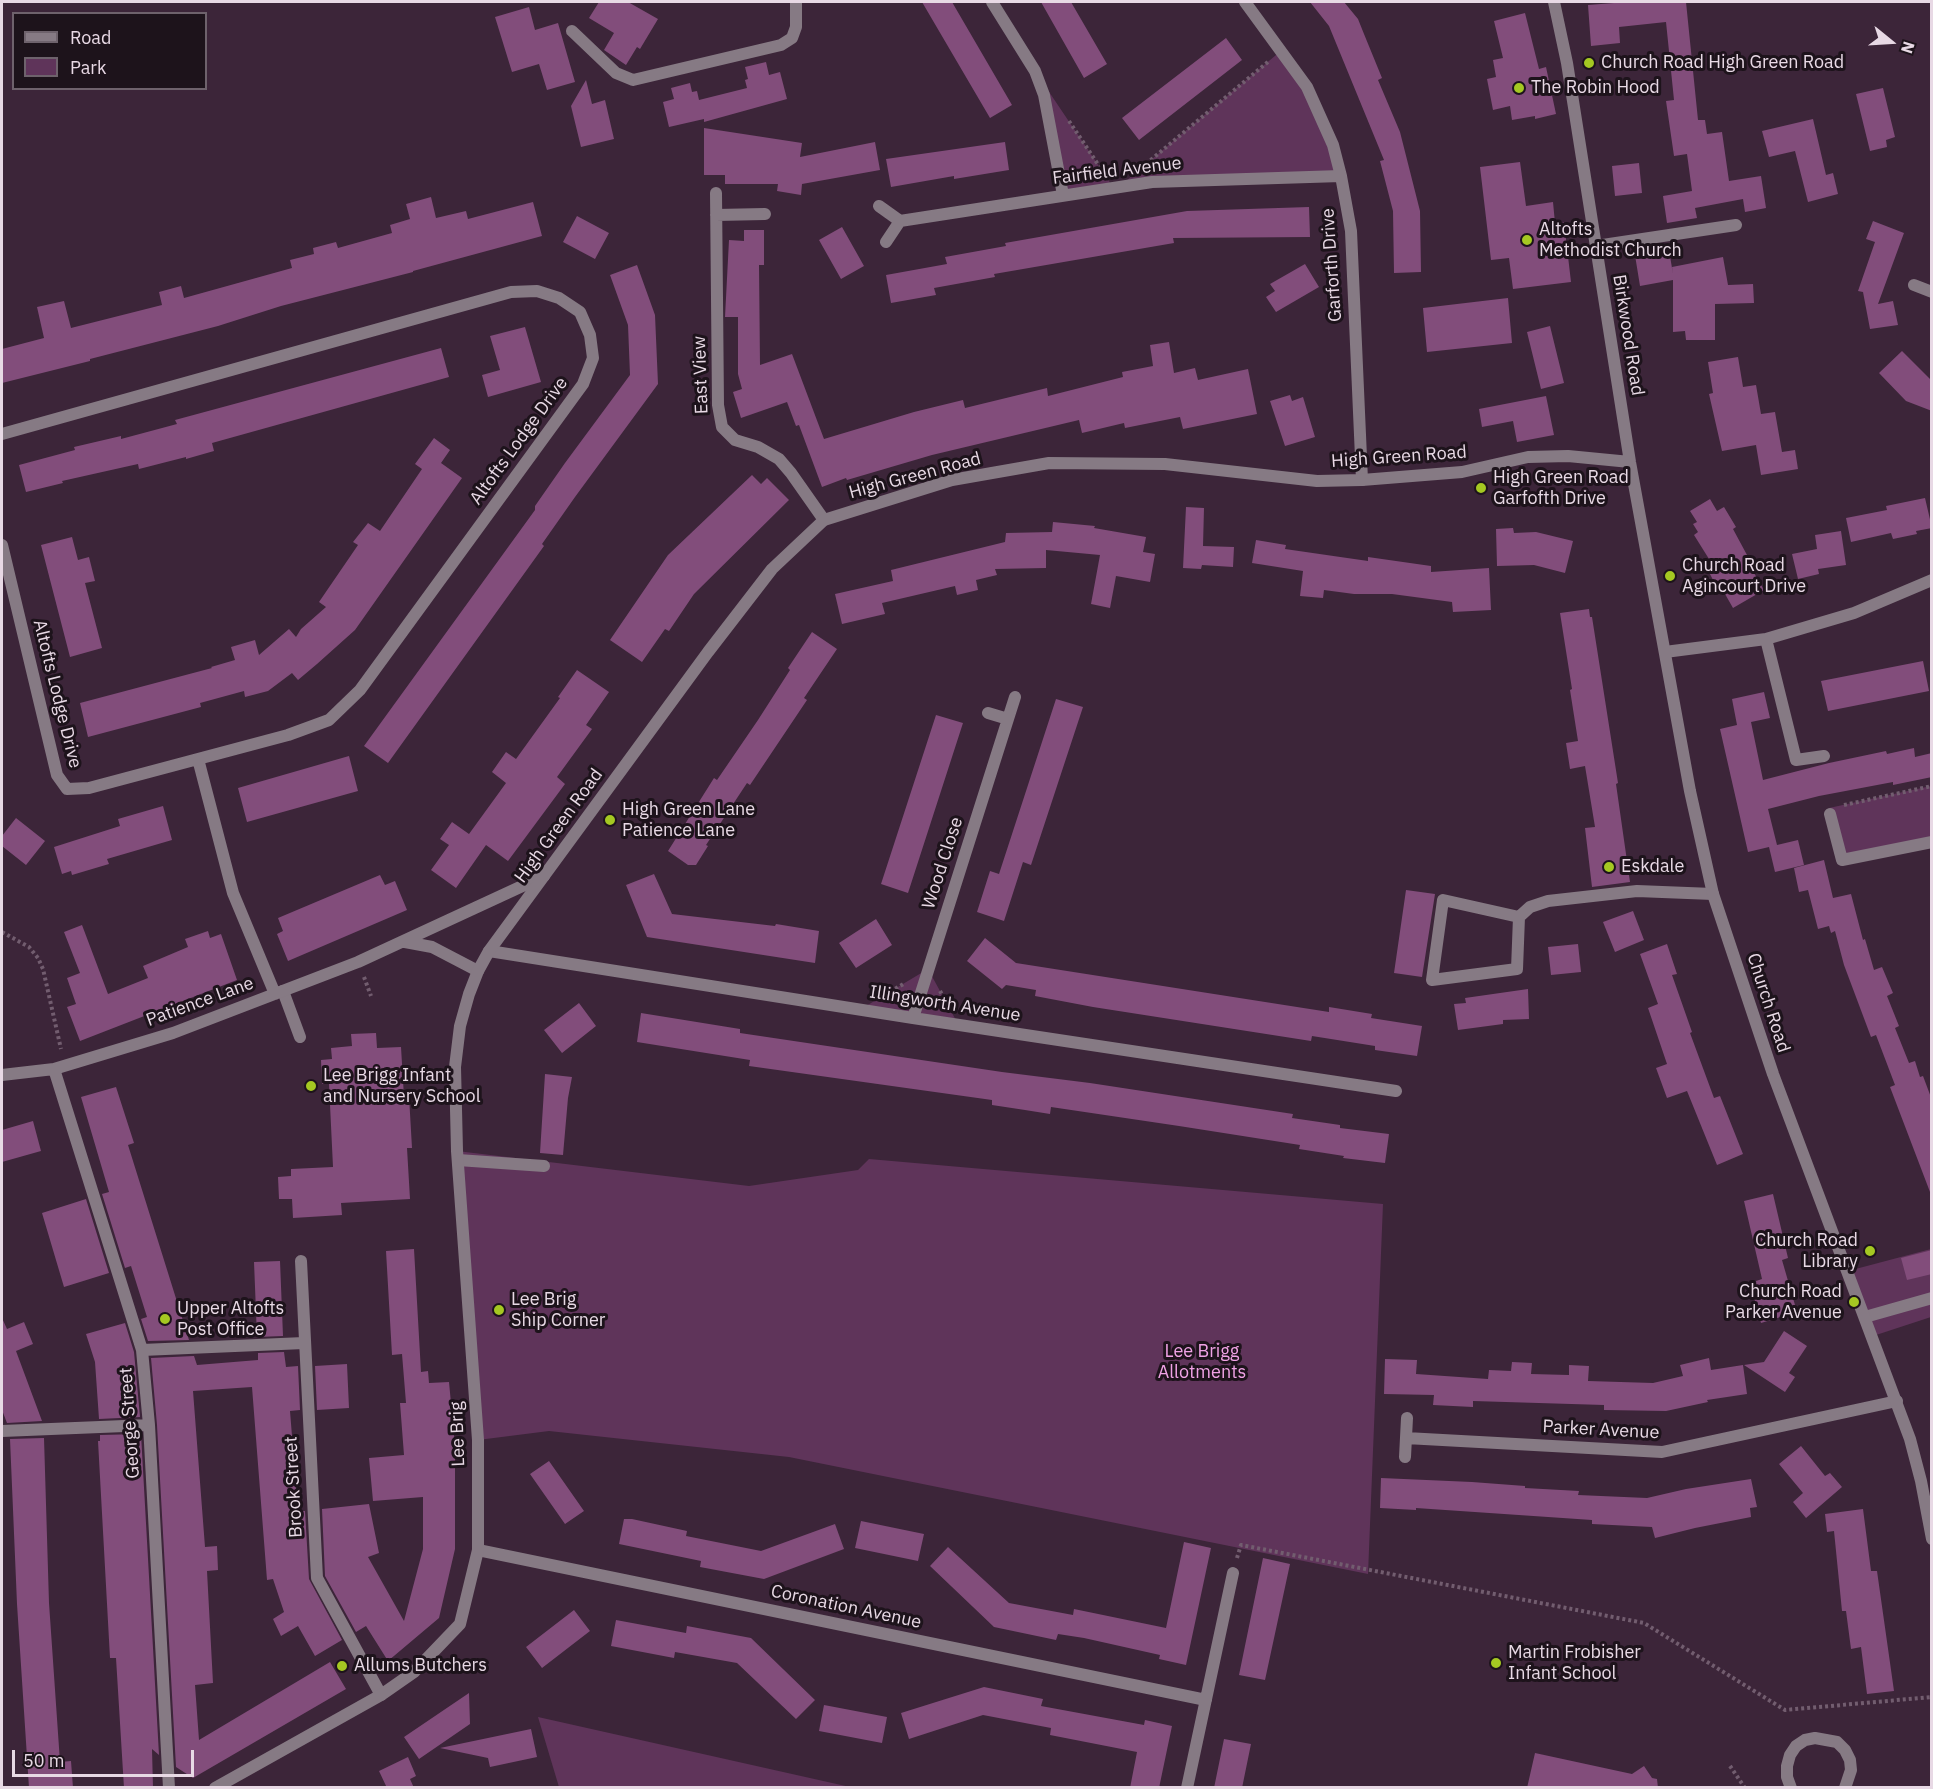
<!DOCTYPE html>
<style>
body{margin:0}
#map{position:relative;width:1933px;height:1789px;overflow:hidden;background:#3c2539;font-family:"IBM Plex Sans",sans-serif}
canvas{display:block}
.frame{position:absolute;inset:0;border:3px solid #e8d9e5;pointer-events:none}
.legend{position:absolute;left:12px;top:12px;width:195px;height:78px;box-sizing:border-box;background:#1d131b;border:2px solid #6e626c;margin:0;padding:8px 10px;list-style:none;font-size:18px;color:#e8d9e5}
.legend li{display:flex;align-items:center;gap:12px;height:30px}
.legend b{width:30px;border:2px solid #6e626c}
.north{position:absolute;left:1861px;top:12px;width:60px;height:60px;-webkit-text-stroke:4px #1d131b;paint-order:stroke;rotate:108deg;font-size:16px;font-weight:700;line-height:24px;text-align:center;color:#e8d9e5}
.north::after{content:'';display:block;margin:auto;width:21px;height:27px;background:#e8d9e5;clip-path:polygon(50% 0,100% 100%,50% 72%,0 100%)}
.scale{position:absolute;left:12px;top:1750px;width:182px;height:27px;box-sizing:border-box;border:3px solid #e8d9e5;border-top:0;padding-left:8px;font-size:18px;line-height:21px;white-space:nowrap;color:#e8d9e5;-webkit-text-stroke:4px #1d131b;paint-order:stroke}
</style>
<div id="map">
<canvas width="1933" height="1789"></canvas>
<div class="frame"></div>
<ul class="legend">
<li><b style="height:8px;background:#867a84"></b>Road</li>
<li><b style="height:16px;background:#5f345a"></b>Park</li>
</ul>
<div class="north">N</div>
<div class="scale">50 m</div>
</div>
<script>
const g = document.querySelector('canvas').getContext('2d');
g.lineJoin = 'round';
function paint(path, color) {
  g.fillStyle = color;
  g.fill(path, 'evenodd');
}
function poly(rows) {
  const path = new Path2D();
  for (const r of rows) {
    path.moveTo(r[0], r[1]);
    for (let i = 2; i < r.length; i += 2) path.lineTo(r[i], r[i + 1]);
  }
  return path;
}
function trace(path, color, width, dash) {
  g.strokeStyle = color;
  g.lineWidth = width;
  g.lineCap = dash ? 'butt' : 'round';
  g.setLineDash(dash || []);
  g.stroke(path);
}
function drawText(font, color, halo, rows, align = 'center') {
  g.font = font + ' "IBM Plex Sans",sans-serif';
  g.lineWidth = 6;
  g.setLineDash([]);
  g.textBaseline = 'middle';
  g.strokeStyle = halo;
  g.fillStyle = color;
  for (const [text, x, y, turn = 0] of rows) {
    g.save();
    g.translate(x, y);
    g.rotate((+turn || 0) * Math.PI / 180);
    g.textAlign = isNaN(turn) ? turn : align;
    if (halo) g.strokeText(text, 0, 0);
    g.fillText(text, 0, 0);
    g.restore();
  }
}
const green = poly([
 [1282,50,1307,87,1341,176,1120,186],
 [1035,71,1113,187,1063,195],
 [1931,786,1931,842,1842,860,1829,808],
 [928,969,958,1024,861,1009],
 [457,1151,749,1186,858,1170,869,1159,1383,1204,1368,1574,789,1457,549,1431,478,1440],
 [1931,1249,1931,1317,1873,1336,1848,1271],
 [538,1717,850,1787,559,1787]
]);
const building = poly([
 [599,2,628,2,658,19,640,49,637,47,626,65,604,50,614,33,589,18],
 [922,2,952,2,1012,105,990,118],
 [1041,2,1071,2,1107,64,1084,78],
 [1310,2,1344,2,1358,19,1364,34,1382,78,1378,80,1400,132,1420,211,1421,272,1394,273,1393,211,1380,161,1384,160,1329,26],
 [1627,2,1686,2,1698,120,1705,120,1707,134,1722,132,1729,181,1761,176,1766,208,1745,212,1743,199,1695,208,1697,218,1667,223,1663,196,1692,191,1687,154,1674,156,1666,101,1674,100,1666,22,1619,27,1620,43,1591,46,1588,5],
 [529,7,535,30,558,23,575,82,547,90,539,64,512,72,495,17],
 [1525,13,1539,69,1546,67,1556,114,1535,119,1535,116,1512,120,1510,106,1493,110,1487,79,1496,77,1493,60,1503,58,1494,21],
 [1226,38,1242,60,1139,140,1122,118],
 [766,62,769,75,780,72,787,99,704,122,704,119,669,127,663,102,674,99,671,88,690,83,692,92,697,91,699,100,747,88,745,80,748,79,745,67],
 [586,80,592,104,605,100,614,139,581,147,571,106],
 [1883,88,1895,137,1886,140,1887,147,1870,151,1856,94],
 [1813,119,1826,175,1833,173,1838,194,1808,202,1795,151,1769,157,1762,131],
 [704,128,802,143,800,157,875,142,880,170,802,184,801,195,777,191,778,184,725,184,725,175,704,175],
 [1005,142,1009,170,954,179,954,176,891,187,886,159],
 [1520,162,1526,206,1553,202,1555,223,1564,222,1571,282,1513,289,1509,258,1491,260,1480,167],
 [1639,163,1642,193,1615,196,1612,166],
 [431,197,436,218,466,211,468,219,533,202,542,236,413,271,413,272,281,306,218,326,90,359,90,361,2,383,2,349,44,338,37,307,64,301,71,328,162,305,159,292,181,286,184,298,292,268,290,260,314,254,313,248,336,242,338,248,392,233,390,225,410,219,406,204],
 [1309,207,1310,237,1173,238,1174,243,994,274,995,277,934,288,936,295,891,303,886,275,947,264,945,257,1006,246,1005,243,1187,211],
 [577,216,609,233,595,259,563,242],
 [1873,221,1904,233,1878,304,1893,301,1898,325,1870,329,1863,292,1858,291,1875,242,1866,239],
 [842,227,864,266,841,279,819,240],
 [744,230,764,230,764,265,759,265,760,365,792,354,824,439,914,412,963,400,965,408,1047,388,1048,396,1123,377,1122,372,1153,366,1150,345,1169,342,1174,373,1195,368,1198,380,1248,369,1257,414,1183,429,1180,417,1125,428,1124,423,1082,433,1079,420,932,455,847,480,846,478,822,487,799,425,796,426,787,402,741,418,733,392,742,389,738,374,738,317,725,317,729,240,744,241],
 [1668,244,1673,274,1672,267,1723,257,1728,285,1753,284,1754,303,1715,304,1715,340,1686,340,1685,331,1673,332,1673,280,1640,286,1634,249],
 [1305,264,1319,287,1276,312,1266,297,1275,291,1270,284],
 [637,265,655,315,658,384,575,497,542,544,544,546,388,763,364,746,535,510,535,506,565,463,630,375,628,325,610,275],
 [1508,298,1512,343,1427,352,1423,308],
 [1550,326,1564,383,1541,389,1527,332],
 [525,327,541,382,488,397,482,375,500,370,490,336],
 [441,348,449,377,212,443,214,451,186,459,186,457,139,469,138,464,62,481,63,483,26,492,19,465,75,450,74,447,121,436,121,439,177,424,175,420],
 [1902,351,1932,381,1932,411,1906,401,1879,373],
 [1738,357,1743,387,1756,385,1761,414,1775,412,1782,452,1795,450,1798,469,1761,475,1756,445,1722,451,1709,394,1713,393,1708,362],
 [1290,395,1292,401,1303,397,1315,437,1285,446,1270,401],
 [1546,396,1554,435,1517,442,1513,421,1482,427,1479,409],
 [434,438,450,450,441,463,462,478,355,630,317,664,298,680,292,673,268,691,245,697,244,691,200,703,201,707,88,737,80,703,212,668,211,667,235,660,231,647,255,640,259,655,289,629,296,637,301,629,326,607,319,602,358,545,353,542,368,523,380,531,422,469,415,464],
 [752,475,761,484,767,478,789,500,694,594,669,631,665,629,642,662,610,640,668,555],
 [1925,498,1932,528,1916,531,1917,534,1893,539,1891,533,1851,542,1846,518,1887,510,1886,506],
 [1710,499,1717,511,1724,507,1736,527,1733,529,1747,555,1744,556,1764,590,1733,608,1717,580,1714,582,1704,562,1709,559,1694,535,1698,532,1693,524,1697,522,1690,511],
 [1186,507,1204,508,1203,546,1234,547,1233,567,1202,565,1201,569,1183,568],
 [1053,522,1095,526,1094,528,1146,537,1143,552,1155,554,1150,582,1116,576,1110,608,1091,604,1100,555,1046,550,1046,568,995,569,997,575,976,580,978,590,957,595,955,586,882,603,885,614,842,624,835,594,893,581,891,570,1005,542,1006,533,1052,532],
 [1513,528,1514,533,1536,532,1573,541,1565,573,1534,565,1497,566,1496,529],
 [1841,531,1846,565,1818,569,1819,574,1798,579,1792,554,1817,549,1815,535],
 [72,537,78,560,89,557,95,581,85,583,102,648,70,657,41,545],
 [1256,540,1286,545,1285,549,1368,561,1368,557,1431,566,1431,572,1489,568,1491,610,1453,612,1452,602,1392,594,1354,594,1324,590,1323,598,1300,596,1303,571,1252,563],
 [1589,609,1590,617,1592,617,1618,783,1616,784,1630,882,1592,887,1585,828,1595,827,1585,766,1570,769,1566,743,1578,741,1570,690,1572,689,1560,613],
 [812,632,837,649,804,698,807,700,750,785,747,783,706,845,708,846,696,865,688,865,668,851,714,778,717,780,758,720,790,670,788,668],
 [1923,661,1929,691,1828,711,1821,681],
 [577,670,609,692,586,725,592,729,557,777,565,784,508,861,486,845,456,888,431,870,449,845,440,839,452,822,469,834,506,783,492,772,506,752,516,759,560,698,558,697],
 [1764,692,1770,718,1751,722,1763,780,1829,763,1886,751,1887,754,1914,748,1915,757,1932,753,1932,777,1893,785,1893,782,1819,796,1768,809,1777,845,1798,840,1804,865,1775,872,1769,847,1748,852,1720,729,1737,725,1732,699],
 [1056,699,1083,707,1031,865,1023,862,1004,921,977,912,990,871,999,874],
 [936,715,963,723,908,893,881,884],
 [349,756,358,791,247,822,238,788],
 [163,806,172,840,107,859,109,864,72,875,71,871,62,874,54,847,120,826,118,819],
 [16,818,45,841,26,865,2,846,2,836],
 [1824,860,1833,898,1851,894,1863,940,1865,939,1874,970,1882,967,1893,993,1887,996,1899,1026,1895,1028,1909,1063,1915,1061,1920,1077,1923,1076,1932,1100,1932,1191,1930,1192,1890,1087,1895,1085,1876,1035,1871,1037,1844,965,1835,931,1831,933,1829,926,1818,929,1808,890,1799,892,1794,868],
 [654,874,672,914,775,926,776,924,819,931,815,963,647,937,626,885],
 [380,875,385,885,395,881,407,910,288,961,277,934,283,931,278,918],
 [1406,890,1435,894,1422,977,1394,973],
 [1633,911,1644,940,1615,952,1603,922],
 [876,919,892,945,856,968,839,943],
 [82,925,108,994,148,978,143,966,188,947,185,939,208,931,210,938,221,934,237,980,80,1041,67,1007,76,1004,67,978,80,973,64,932],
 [985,938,1016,963,1329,1012,1329,1007,1372,1014,1371,1018,1422,1026,1417,1056,1375,1050,1375,1046,1312,1036,1311,1041,1093,1007,1035,996,1036,990,1006,985,1002,989,967,961],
 [1578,944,1581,972,1551,975,1548,947],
 [1667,944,1677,974,1672,975,1692,1032,1690,1033,1714,1098,1720,1096,1743,1154,1717,1165,1687,1091,1667,1098,1656,1068,1667,1064,1648,1008,1658,1004,1640,954],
 [1528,989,1529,1019,1503,1020,1503,1024,1458,1030,1454,1004,1466,1003,1465,998],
 [579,1003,596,1026,562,1053,544,1030],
 [641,1013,740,1029,740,1033,1002,1072,1090,1083,1293,1114,1292,1118,1340,1125,1340,1128,1389,1134,1385,1163,1343,1158,1344,1156,1299,1149,1300,1145,1179,1126,1051,1107,1050,1114,1025,1110,992,1105,992,1100,749,1066,750,1060,637,1042],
 [376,1033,377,1048,401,1047,404,1097,409,1096,412,1148,407,1148,410,1199,341,1203,342,1215,293,1218,292,1199,279,1199,278,1177,291,1176,291,1169,333,1167,329,1084,322,1084,321,1060,332,1059,331,1048,352,1046,351,1034],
 [545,1074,572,1077,568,1098,563,1155,540,1153],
 [116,1087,134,1143,128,1145,189,1340,148,1341,141,1319,147,1317,131,1266,125,1268,102,1194,109,1192,81,1097],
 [33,1121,41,1151,2,1162,2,1130],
 [1773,1194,1788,1258,1782,1260,1797,1312,1761,1323,1750,1283,1762,1279,1744,1201],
 [86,1199,109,1273,64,1287,42,1213],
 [414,1249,421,1372,428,1371,429,1383,449,1382,455,1446,455,1549,439,1618,388,1661,366,1626,356,1632,325,1576,322,1509,369,1504,379,1553,368,1557,404,1621,423,1549,423,1497,373,1501,369,1458,404,1455,400,1403,406,1403,402,1354,392,1355,386,1251],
 [1932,1250,1932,1274,1907,1280,1901,1258],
 [280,1261,283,1336,257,1337,254,1262],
 [2,1318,7,1329,24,1322,33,1344,16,1351,42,1421,7,1423,2,1410],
 [125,1323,134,1352,140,1417,99,1419,95,1362,86,1334],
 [1784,1331,1807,1346,1789,1373,1795,1377,1785,1392,1744,1365,1764,1362],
 [284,1352,286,1367,298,1366,300,1410,290,1411,298,1511,305,1511,309,1579,342,1640,315,1656,298,1626,281,1636,273,1619,284,1612,273,1579,267,1580,252,1387,193,1391,205,1547,217,1546,218,1570,207,1571,213,1683,195,1685,199,1740,330,1662,346,1689,193,1778,176,1767,157,1425,151,1358,194,1356,197,1365,258,1360,258,1353],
 [1709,1358,1711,1370,1743,1365,1747,1394,1707,1400,1708,1402,1666,1411,1604,1410,1604,1405,1473,1401,1473,1407,1433,1405,1434,1395,1384,1394,1385,1359,1417,1360,1416,1374,1488,1379,1489,1370,1511,1371,1512,1362,1532,1363,1531,1374,1569,1375,1569,1365,1589,1366,1588,1381,1653,1383,1683,1376,1680,1365],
 [347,1364,349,1408,317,1410,315,1366],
 [141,1434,159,1755,152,1749,153,1788,124,1788,116,1658,110,1658,98,1441,100,1441,100,1435],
 [44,1438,49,1603,60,1762,71,1761,73,1788,29,1788,17,1604,10,1439],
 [1801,1446,1825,1476,1830,1473,1842,1487,1806,1518,1793,1502,1803,1493,1779,1464],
 [549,1461,584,1511,565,1524,530,1474],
 [1381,1478,1472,1482,1525,1486,1525,1488,1579,1491,1578,1495,1647,1498,1686,1489,1751,1479,1757,1507,1750,1508,1751,1517,1695,1528,1655,1538,1652,1527,1592,1524,1592,1520,1416,1508,1416,1510,1380,1508],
 [1863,1509,1871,1571,1877,1571,1894,1691,1867,1694,1861,1647,1851,1649,1846,1611,1842,1611,1834,1531,1827,1532,1825,1514],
 [624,1519,632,1519,687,1531,686,1536,761,1551,835,1524,844,1549,764,1579,700,1567,701,1561,619,1544],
 [861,1521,924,1534,918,1561,855,1548],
 [1184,1542,1211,1548,1186,1665,1159,1659,1160,1655,1084,1638,1058,1634,1056,1640,994,1627,930,1566,948,1547,1009,1603,1073,1615,1074,1609,1166,1628],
 [1263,1558,1290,1564,1265,1680,1239,1675],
 [574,1610,590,1631,542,1668,526,1647],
 [616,1620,686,1633,687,1626,751,1638,815,1700,796,1719,737,1663,675,1652,674,1658,611,1646],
 [984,1687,1043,1699,1041,1706,1144,1725,1145,1720,1172,1726,1159,1788,1130,1788,1137,1752,1050,1735,1051,1728,983,1715,909,1739,901,1713],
 [469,1693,470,1724,419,1759,404,1737],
 [824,1705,887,1717,882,1743,819,1731],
 [531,1729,537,1757,490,1767,488,1758,440,1748],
 [1224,1739,1251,1744,1242,1788,1214,1788],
 [1535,1753,1632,1774,1644,1766,1652,1778,1657,1779,1658,1788,1527,1788],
 [408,1757,416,1776,410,1779,414,1788,387,1788,379,1771]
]);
const path = poly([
 [1069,121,1103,172],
 [1146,164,1269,61],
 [1844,805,1932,786],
 [2,932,29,947,38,958,43,969,61,1049],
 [364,977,371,996],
 [940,991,948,1005],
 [885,995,905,983],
 [1237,1558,1241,1545,1644,1623,1785,1710,1932,1697],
 [1730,1766,1745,1788]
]);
const service = poly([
 [572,31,616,73,633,80,781,45,792,38,796,27,796,2],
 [1596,246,1736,225],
 [283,991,300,1037],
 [458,1160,544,1166],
 [1865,1317,1932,1298],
 [1791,1788,1787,1777,1787,1766,1790,1755,1796,1746,1805,1740,1815,1738,1837,1742,1845,1750,1850,1760,1851,1770,1845,1788]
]);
const minor = poly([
 [992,2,1035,71,1044,95,1063,195],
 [1245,2,1307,87,1333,145,1341,176,1351,231,1362,480],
 [716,193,718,405,722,427,735,440,758,447,779,459,791,473,824,520],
 [879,206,900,221,886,242],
 [716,215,765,214],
 [900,221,1152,182,1341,176],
 [1914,285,1932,292],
 [2,434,511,292,537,291,559,298,580,312,590,335,593,358,583,384,360,690,329,720,288,735,89,788,67,789,57,775,2,545],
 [1766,639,1796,760,1824,756],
 [1665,652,1766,639,1854,613,1932,580],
 [988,713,1008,719],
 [198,759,233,893,275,994],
 [1830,814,1842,860,1932,842],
 [1519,917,1443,900,1432,980,1517,969,1519,917,1530,907,1548,901,1637,891,1713,894],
 [405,942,432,947,478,971],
 [489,951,913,1018,1396,1091],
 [913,1018,1015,697],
 [54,1069,142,1350,149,1425,169,1788],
 [2,1075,54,1069,173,1033,358,962,544,876],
 [301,1261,317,1578,381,1695],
 [142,1350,304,1343],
 [2,1431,149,1425],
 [1406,1438,1662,1452,1897,1401],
 [1405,1457,1407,1418],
 [478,1550,1206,1700],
 [1187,1788,1233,1573]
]);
const tertiary = poly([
 [1554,2,1567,63,1630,462,1690,791,1713,894,1773,1074,1910,1439,1921,1481,1932,1539],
 [215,1788,381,1695,414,1672,460,1624,478,1550,478,1440,457,1151,455,1067,460,1026,469,994,478,971,489,951,708,652,772,569,824,520,952,480,1049,463,1165,464,1317,481,1362,480,1462,472,1528,457,1568,456,1630,462]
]);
const markers = [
 [1589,63,6,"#a5c822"],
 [1519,88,6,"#a5c822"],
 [1527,240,6,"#a5c822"],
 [1481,488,6,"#a5c822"],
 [1670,576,6,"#a5c822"],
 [610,820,6,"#a5c822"],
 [1609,867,6,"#a5c822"],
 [311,1086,6,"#a5c822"],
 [1870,1251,6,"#a5c822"],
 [1854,1302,6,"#a5c822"],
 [499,1310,6,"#a5c822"],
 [165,1319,6,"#a5c822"],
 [1496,1663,6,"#a5c822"],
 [342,1666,6,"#a5c822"]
];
const poiNames = [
 ["Church Road High Green Road",1601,63],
 ["The Robin Hood",1531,88],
 ["Altofts",1539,230],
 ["Methodist Church",1539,251],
 ["High Green Road",1493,478],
 ["Garfofth Drive",1493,499],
 ["Church Road",1682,566],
 ["Agincourt Drive",1682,587],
 ["High Green Lane",622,810],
 ["Patience Lane",622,831],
 ["Eskdale",1621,867],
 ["Lee Brigg Infant",323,1076],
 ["and Nursery School",323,1097],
 ["Church Road",1858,1241,"right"],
 ["Library",1858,1262,"right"],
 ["Church Road",1842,1292,"right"],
 ["Parker Avenue",1842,1313,"right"],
 ["Lee Brig",511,1300],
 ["Ship Corner",511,1321],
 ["Upper Altofts",177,1309],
 ["Post Office",177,1330],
 ["Martin Frobisher",1508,1653],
 ["Infant School",1508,1674],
 ["Allums Butchers",354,1666]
];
const streetNames = [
 ["Fairfield Avenue",1117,171,-7],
 ["Garforth Drive",1332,265,-94],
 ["Birkwood Road",1628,335,81],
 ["East View",701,375,-92],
 ["Altofts Lodge Drive",519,441,-54],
 ["High Green Road",1399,457,-4],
 ["High Green Road",915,476,-15],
 ["Altofts Lodge Drive",57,694,76],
 ["High Green Road",559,826,-54],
 ["Wood Close",943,863,-72],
 ["Patience Lane",200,1002,-20],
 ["Church Road",1768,1003,72],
 ["Illingworth Avenue",945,1004,9],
 ["George Street",130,1423,-94],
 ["Parker Avenue",1601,1430,3],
 ["Lee Brig",458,1434,-92],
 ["Brook Street",294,1487,-93],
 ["Coronation Avenue",846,1607,12]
];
const parkNames = [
 ["Lee Brigg",1202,1352],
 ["Allotments",1202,1373]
];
paint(green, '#5f345a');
paint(building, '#824d7b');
trace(path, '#725d6f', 4, [3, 3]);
trace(service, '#867a84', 12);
trace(minor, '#867a84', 12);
trace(tertiary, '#867a84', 12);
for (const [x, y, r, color] of markers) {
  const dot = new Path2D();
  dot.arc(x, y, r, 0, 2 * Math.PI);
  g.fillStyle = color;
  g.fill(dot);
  trace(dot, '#1d131b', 2);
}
drawText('18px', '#e8d9e5', '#1d131b', poiNames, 'left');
drawText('18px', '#e8d9e5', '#1d131b', streetNames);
drawText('18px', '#f0a2e5', '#1d131b', parkNames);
</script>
